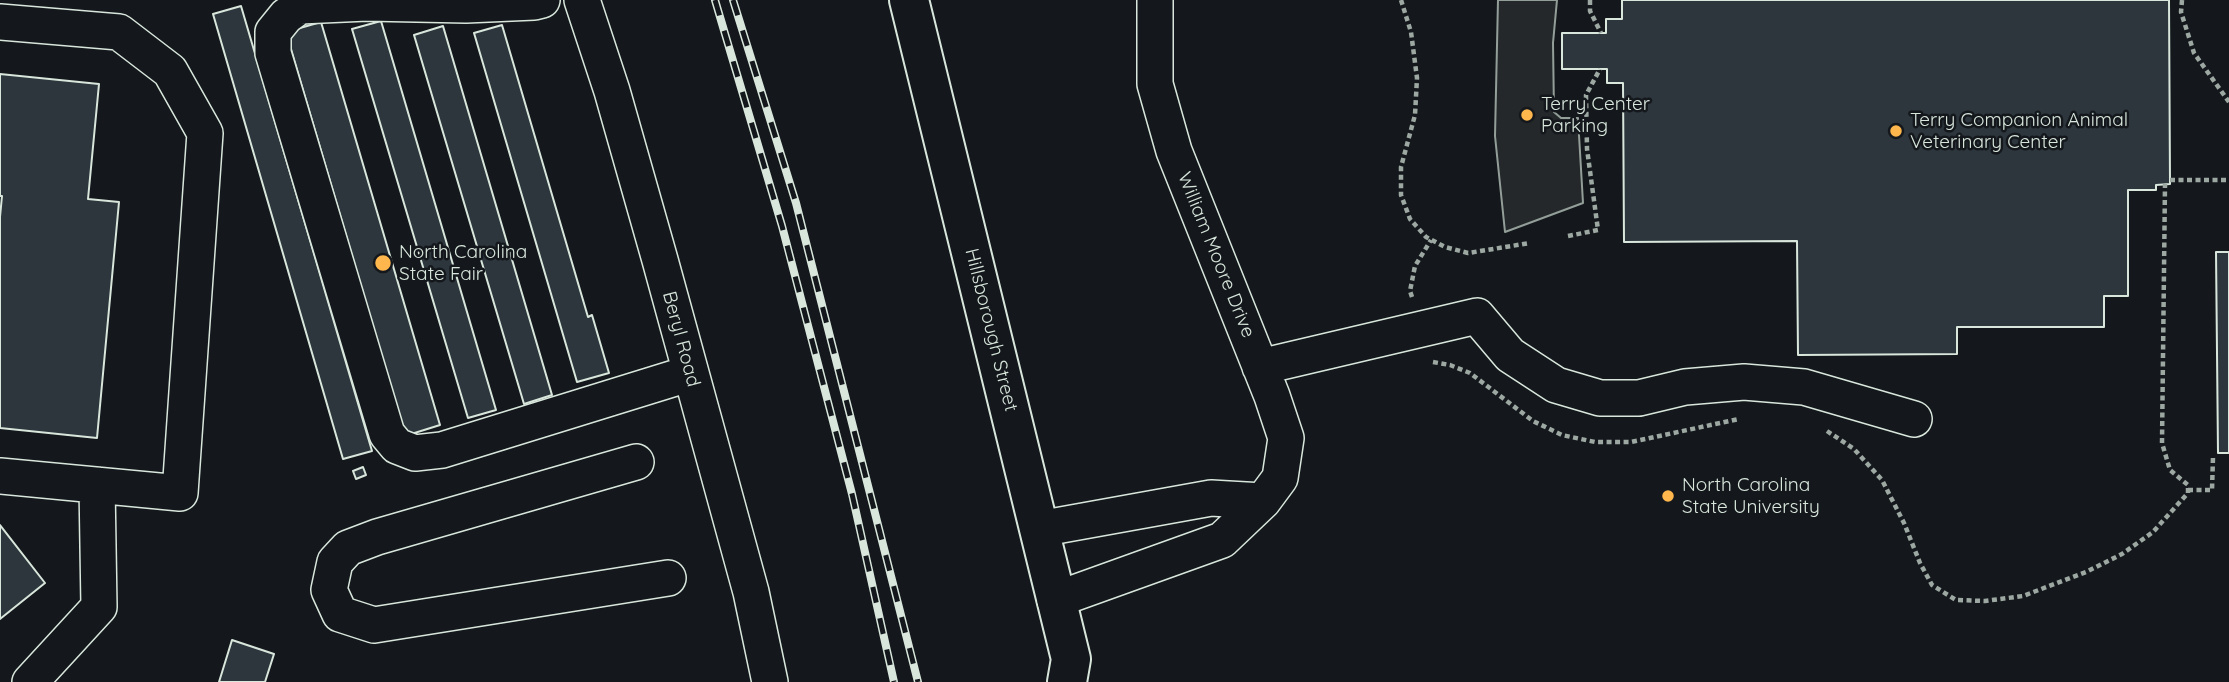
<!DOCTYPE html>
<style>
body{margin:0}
canvas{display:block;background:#14181c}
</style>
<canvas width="2229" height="682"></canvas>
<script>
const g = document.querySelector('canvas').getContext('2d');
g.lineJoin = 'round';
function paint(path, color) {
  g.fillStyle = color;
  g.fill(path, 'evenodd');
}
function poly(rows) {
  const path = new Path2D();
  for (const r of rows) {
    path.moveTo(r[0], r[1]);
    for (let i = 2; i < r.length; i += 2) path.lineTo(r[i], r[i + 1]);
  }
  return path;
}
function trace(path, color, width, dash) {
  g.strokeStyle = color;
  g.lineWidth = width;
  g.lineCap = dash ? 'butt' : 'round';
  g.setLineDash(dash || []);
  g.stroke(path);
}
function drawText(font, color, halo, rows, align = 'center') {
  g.font = font + ' Quicksand,sans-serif';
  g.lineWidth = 5;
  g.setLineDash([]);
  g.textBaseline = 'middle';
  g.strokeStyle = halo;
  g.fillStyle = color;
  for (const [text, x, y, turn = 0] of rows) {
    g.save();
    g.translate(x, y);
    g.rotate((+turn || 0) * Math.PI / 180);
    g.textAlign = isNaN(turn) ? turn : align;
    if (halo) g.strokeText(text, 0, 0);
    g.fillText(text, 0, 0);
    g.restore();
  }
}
const parking = poly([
 [1498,0,1557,0,1553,43,1554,112,1561,118,1578,118,1583,203,1505,232,1495,136,1498,0]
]);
const building = poly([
 [1622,0,2169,0,2170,184,2156,185,2156,190,2128,190,2128,296,2104,296,2104,327,1957,327,1957,354,1798,355,1797,241,1624,242,1623,83,1607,83,1607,69,1562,69,1562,33,1606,33,1606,19,1622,19,1622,0],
 [241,6,372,451,343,459,213,14,241,6],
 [381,21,496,410,468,418,352,29,381,21],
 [321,22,440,425,405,436,286,32,321,22],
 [502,25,588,317,592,315,609,373,577,382,474,33,502,25],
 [443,26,552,395,524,404,414,35,443,26],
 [0,74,99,84,88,199,119,202,97,438,0,428,0,217,2,196,0,196,0,74],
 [2216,252,2229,252,2229,453,2218,453,2216,252],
 [363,467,366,475,356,479,353,471,363,467],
 [0,525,45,583,0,619,0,525],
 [232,640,274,654,265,682,219,682,232,640]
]);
const path = poly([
 [1401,0,1411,32,1417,78,1415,115,1401,167,1401,195,1410,219,1426,237,1445,247,1468,253,1530,243],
 [1590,0,1590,11,1601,33],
 [2182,0,2181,12,2194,53,2229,102],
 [2170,180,2229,180],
 [1568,236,1598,230,1587,149,1586,95,1600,69],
 [1412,297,1410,291,1415,266,1431,240],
 [1433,362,1450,365,1470,373,1533,421,1562,435,1595,442,1631,442,1739,419],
 [1827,431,1854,449,1882,480,1904,523,1920,563,1932,585,1956,600,1985,601,2023,596,2086,572,2122,554,2153,532,2188,493,2188,485,2170,470,2162,443,2165,184],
 [2188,490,2212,490,2213,457]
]);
const minor = poly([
 [542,0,534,2,466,5,367,3,300,6,286,16,273,32,273,53,387,434,397,446,415,453,442,450,691,373],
 [582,0,612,91,660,260,751,592,770,682],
 [0,22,119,32,170,71,205,133,180,493,0,476],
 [1260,367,1477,316,1510,355,1556,385,1600,398,1639,398,1685,387,1744,382,1804,387,1914,419],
 [636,462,377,537,348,548,335,562,329,590,340,614,374,625,668,578],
 [1039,529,1211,498,1263,501],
 [1055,600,1222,540,1263,501,1280,478,1286,438,1272,396,1174,151,1155,84,1155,0],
 [30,682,99,607,97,485]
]);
const major = poly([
 [909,0,1071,659,1067,682]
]);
const rail = poly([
 [715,0,782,226,852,494,894,682],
 [733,0,796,203,918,682]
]);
const markers = [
 [1527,115,7,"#ffb74d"],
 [1896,131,7,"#ffb74d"],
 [383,263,9,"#ffb74d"],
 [1668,496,7,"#ffb74d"]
];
const poiNames = [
 ["Terry Center",1541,104],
 ["Parking",1541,126],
 ["Terry Companion Animal",1910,120],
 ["Veterinary Center",1910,142],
 ["North Carolina",399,252],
 ["State Fair",399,274],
 ["North Carolina",1682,485],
 ["State University",1682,507]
];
const streetNames = [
 ["William Moore Drive",1216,255,68],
 ["Hillsborough Street",991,330,76],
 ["Beryl Road",681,339,75]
];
paint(parking, '#24282b');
trace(parking, '#939e99', 2);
paint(building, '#2c363c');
trace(building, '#d8e6dc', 2);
trace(minor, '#d8e6dc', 38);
trace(major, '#d8e6dc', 42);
trace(path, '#9da8a2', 4.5, [5, 3.5]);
trace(minor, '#14181c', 35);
trace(major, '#14181c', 38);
trace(rail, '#d8e6dc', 8);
trace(rail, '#14181c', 5, [16]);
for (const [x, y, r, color] of markers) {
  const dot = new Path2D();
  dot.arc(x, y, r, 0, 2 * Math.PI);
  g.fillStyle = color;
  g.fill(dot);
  trace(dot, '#14181c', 2.5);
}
drawText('19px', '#d8e6dc', '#14181c', poiNames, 'left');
drawText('19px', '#d8e6dc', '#14181c', streetNames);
</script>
